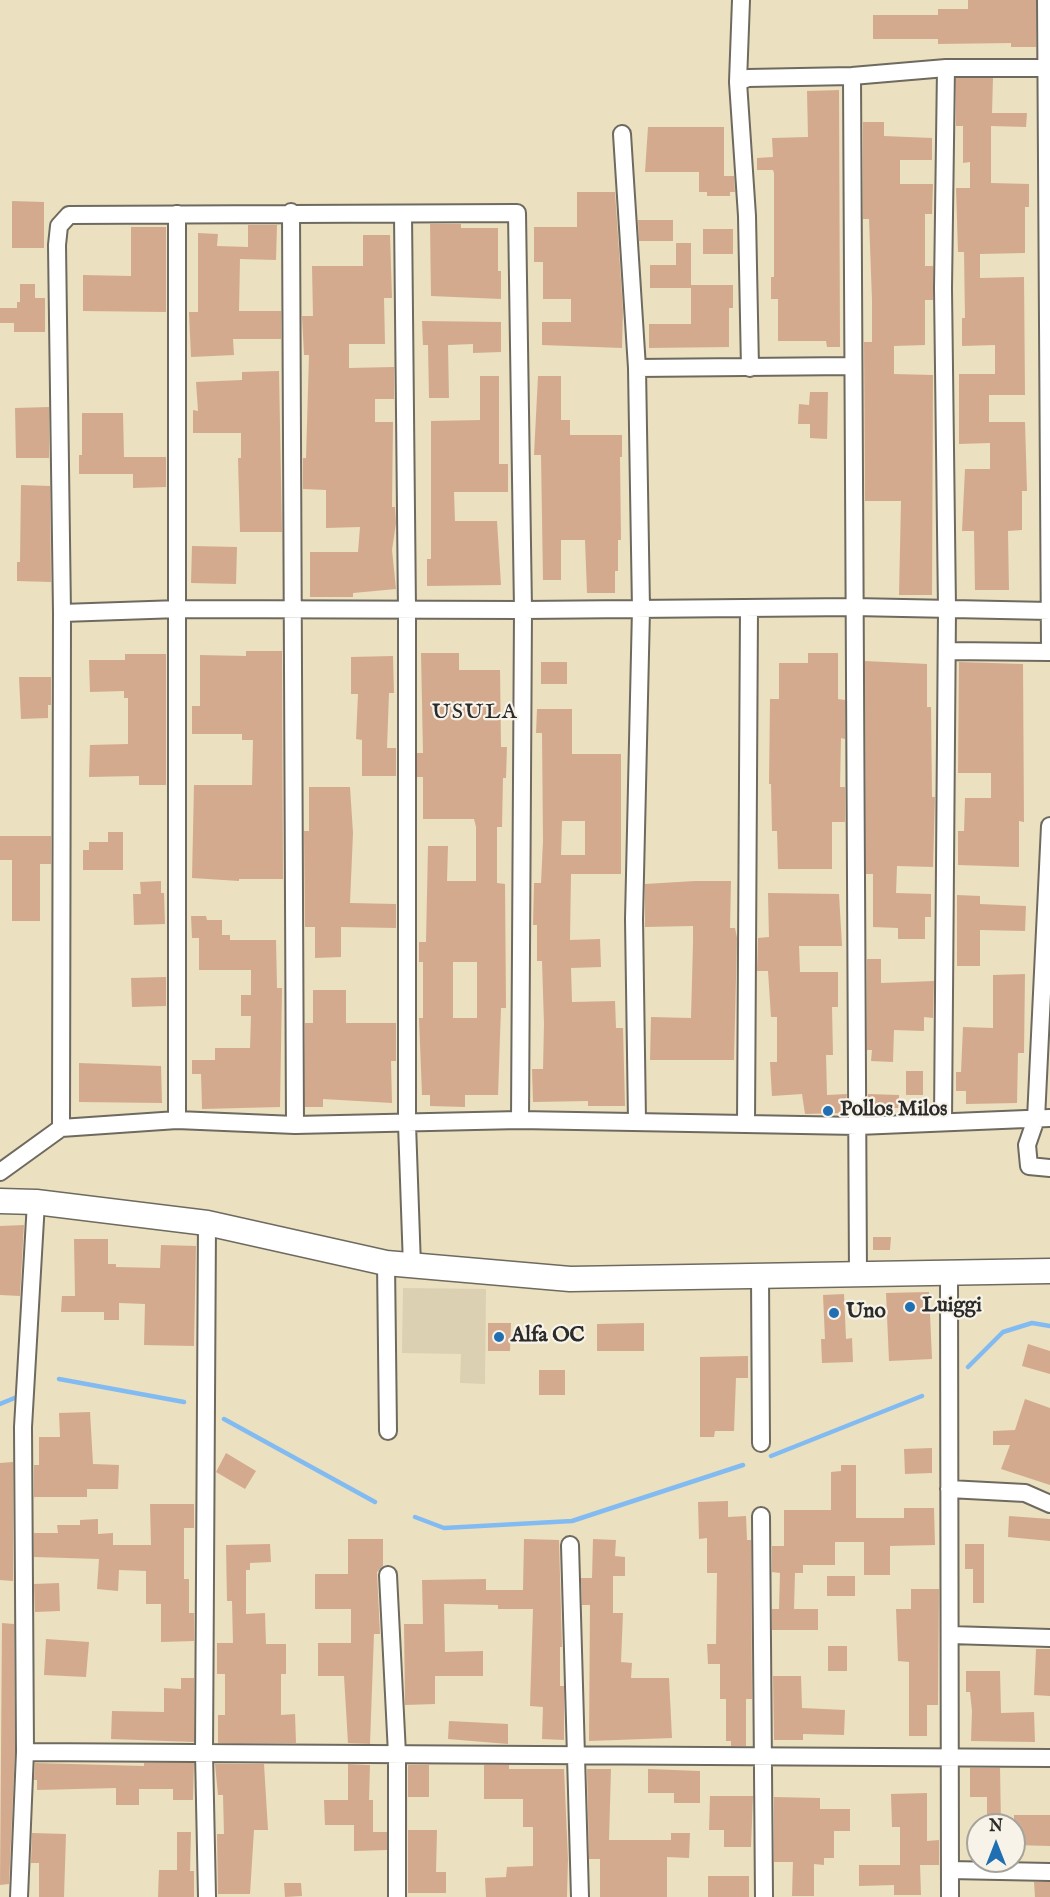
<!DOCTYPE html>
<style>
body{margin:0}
#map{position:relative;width:1050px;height:1897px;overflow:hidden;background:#ebe0bf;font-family:"IM FELL English",serif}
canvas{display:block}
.north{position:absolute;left:966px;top:1813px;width:60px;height:60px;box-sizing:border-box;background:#f7f3e8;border:2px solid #a5a39c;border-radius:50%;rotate:0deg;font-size:16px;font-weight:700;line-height:24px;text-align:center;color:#2b2b2b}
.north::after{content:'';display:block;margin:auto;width:21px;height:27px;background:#1f6fb2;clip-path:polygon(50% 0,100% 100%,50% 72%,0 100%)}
</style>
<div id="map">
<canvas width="1050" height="1897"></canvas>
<div class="north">N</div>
</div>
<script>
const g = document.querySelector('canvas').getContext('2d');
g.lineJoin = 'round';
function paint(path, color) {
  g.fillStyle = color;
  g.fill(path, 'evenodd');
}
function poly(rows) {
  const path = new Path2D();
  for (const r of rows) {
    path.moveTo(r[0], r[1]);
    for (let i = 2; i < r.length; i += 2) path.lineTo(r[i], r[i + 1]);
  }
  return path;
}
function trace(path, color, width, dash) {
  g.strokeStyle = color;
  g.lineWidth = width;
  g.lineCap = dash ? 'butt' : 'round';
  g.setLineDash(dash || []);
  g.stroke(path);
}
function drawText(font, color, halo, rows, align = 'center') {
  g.font = font + ' "IM FELL English",serif';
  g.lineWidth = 4.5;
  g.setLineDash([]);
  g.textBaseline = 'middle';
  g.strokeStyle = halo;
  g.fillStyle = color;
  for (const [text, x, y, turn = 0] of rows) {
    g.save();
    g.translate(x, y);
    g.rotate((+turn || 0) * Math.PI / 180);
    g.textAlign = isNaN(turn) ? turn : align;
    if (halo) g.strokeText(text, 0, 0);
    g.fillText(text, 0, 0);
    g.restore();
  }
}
const built = poly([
 [403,1288,486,1289,485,1384,460,1383,461,1354,402,1353]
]);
const stream = poly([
 [968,1367,1003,1332,1032,1323,1050,1326],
 [59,1379,184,1402],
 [0,1404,17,1397],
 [224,1419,375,1502],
 [771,1456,922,1396],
 [415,1517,444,1528,572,1521,743,1465]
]);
const building = poly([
 [968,0,1036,0,1036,47,1011,47,1011,43,938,44,938,39,873,39,873,15,938,15,938,9,968,9],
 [956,78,993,78,992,113,1027,113,1026,127,991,126,991,183,1029,184,1029,207,1025,207,1025,253,980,254,980,278,1024,277,1025,395,989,395,989,422,1025,422,1027,491,1022,491,1022,530,1008,531,1009,590,975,590,974,531,962,531,965,469,990,469,990,443,959,444,959,374,995,374,995,345,962,346,962,318,965,318,964,252,958,252,956,188,970,188,970,162,963,163,963,126,956,126],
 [839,90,840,347,827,347,826,341,778,341,778,299,771,299,771,277,774,277,774,173,773,170,757,170,757,158,773,157,772,138,808,137,807,91],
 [863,122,884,122,884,136,932,138,932,160,900,160,900,184,933,184,932,214,925,214,925,266,933,266,933,300,925,300,925,345,894,346,894,374,933,375,932,595,899,595,901,501,865,501,864,342,872,342,872,300,869,219,863,219],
 [648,127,724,127,724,176,734,176,735,192,730,192,730,196,707,196,707,192,699,192,699,172,645,172],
 [577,192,615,192,623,310,622,348,542,345,542,322,571,322,571,299,543,299,543,262,534,262,534,227,577,227],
 [12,201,44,202,44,248,12,248],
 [638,220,673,220,673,241,639,241],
 [430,224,461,224,461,228,498,228,498,271,501,271,501,299,431,296],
 [248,225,277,225,276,260,240,259,239,311,281,311,281,339,233,339,234,355,191,357,189,312,198,312,198,233,218,234,217,246,248,247],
 [131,227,166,227,166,312,83,311,83,275,131,276],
 [703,229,733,229,733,254,703,254],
 [363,235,390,235,392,298,384,298,385,344,349,344,349,368,394,367,394,399,375,399,375,422,393,422,392,507,395,507,396,523,392,550,396,589,353,593,353,597,310,597,310,552,358,552,360,527,326,528,326,490,303,489,303,458,306,458,309,355,304,355,302,316,313,316,312,266,363,266],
 [676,243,691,243,691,285,733,285,733,308,729,308,729,347,649,348,649,324,691,324,691,288,650,288,650,265,676,265],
 [20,284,35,284,35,298,45,298,45,332,14,332,14,323,0,323,0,308,17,308,17,302,20,302],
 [422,321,501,322,501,352,473,353,473,344,448,345,449,398,429,398,428,345,423,345],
 [279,371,282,532,240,532,238,458,241,458,241,433,193,433,193,410,198,411,196,382,242,380,242,372],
 [480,376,499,376,499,464,508,464,508,492,454,492,455,521,497,521,501,585,427,586,427,559,431,559,431,421,480,420],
 [538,376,561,376,561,420,570,420,570,435,622,435,622,457,620,457,621,540,618,540,618,571,615,571,615,593,587,593,585,540,561,540,561,580,543,580,541,455,534,455],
 [810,392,828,392,827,439,810,438,810,424,798,424,799,404,809,405],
 [49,407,49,458,16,458,15,408],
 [82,413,123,413,124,457,166,457,166,487,133,488,133,474,79,474,79,455,82,455],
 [21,485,50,486,51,582,17,581,17,562,20,562],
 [192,546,237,547,236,584,191,583],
 [246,651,282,651,283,879,239,879,239,881,192,878,194,785,252,785,253,740,242,740,242,734,192,734,192,706,200,706,200,655,246,656],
 [421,653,459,653,459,670,500,670,501,747,507,747,506,778,503,778,502,827,497,827,497,883,505,884,506,1008,501,1008,498,1095,465,1095,465,1107,430,1106,430,1095,422,1095,419,1018,423,1018,423,962,419,962,419,942,426,942,428,846,448,846,447,881,476,881,476,827,474,819,423,819,423,777,417,777,417,753,423,753],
 [453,962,477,962,477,1018,453,1018],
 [808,653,838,653,838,699,845,700,845,739,841,738,840,787,845,787,845,822,832,822,832,869,778,869,777,831,772,831,771,784,769,784,770,699,779,699,779,663,808,663],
 [125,654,166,654,166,785,139,785,139,776,89,777,90,745,128,744,128,698,124,698,124,691,90,692,89,660,125,660],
 [393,656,394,693,389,693,387,748,396,748,396,776,362,776,362,740,356,739,358,694,351,694,351,657],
 [865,661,927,664,927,707,931,707,932,797,935,797,933,867,897,866,896,893,931,894,931,917,925,917,925,939,898,939,898,928,873,927,873,874,866,874],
 [541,662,567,662,567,684,541,684],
 [959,662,1023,664,1024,822,1019,821,1019,867,958,865,958,831,964,831,965,798,991,798,991,773,958,773],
 [19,677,51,677,51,705,48,705,48,718,21,719],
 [537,709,572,709,572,754,621,754,621,874,571,874,570,940,600,939,601,967,571,968,572,1002,615,1001,616,1028,623,1028,625,1106,588,1106,588,1101,533,1102,532,1069,543,1069,544,1024,542,961,537,961,537,925,533,925,534,883,541,883,543,841,542,733,536,733],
 [562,821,585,821,585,855,561,855],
 [309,787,350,787,353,833,350,903,396,904,396,928,341,927,341,957,315,958,315,927,305,927,304,831,309,831],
 [108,832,123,832,123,870,83,870,83,850,89,850,89,842,108,842],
 [0,836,51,836,51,864,40,864,40,921,12,921,12,860,0,860],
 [161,881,161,893,164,893,165,924,134,925,133,894,141,894,140,882],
 [695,881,731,881,730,928,735,928,737,938,734,1060,650,1060,651,1017,691,1018,693,943,693,926,645,927,645,884],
 [768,893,839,894,842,946,799,946,800,972,838,972,838,1007,832,1007,833,1055,826,1055,827,1095,847,1094,844,1113,805,1114,802,1094,772,1096,770,1062,777,1062,777,1017,771,1017,768,971,757,971,758,938,769,937],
 [957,895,980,896,980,904,1026,906,1025,931,980,930,980,966,957,966],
 [191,916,206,916,207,920,222,920,222,935,230,935,230,940,276,940,277,988,282,988,280,1107,202,1109,201,1074,192,1074,192,1060,215,1060,215,1048,250,1048,251,1016,241,1016,241,995,251,995,251,970,199,970,199,938,192,938],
 [867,959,881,959,881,983,934,981,933,1018,924,1017,924,1031,894,1030,893,1062,871,1061,872,1050,867,1050],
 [1025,974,1024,1053,1018,1053,1017,1103,966,1104,966,1091,956,1091,956,1072,961,1072,963,1027,993,1028,993,975],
 [166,977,166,1006,132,1007,131,978],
 [313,990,346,990,346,1023,396,1023,396,1061,391,1061,392,1103,323,1099,323,1107,305,1107,305,1023,313,1023],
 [79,1063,161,1066,162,1103,79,1102],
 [906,1071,923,1071,923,1095,906,1095],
 [868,1094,899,1095,899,1108,868,1108],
 [24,1225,20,1296,0,1295,0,1226],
 [873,1237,891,1237,890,1250,873,1250],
 [74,1239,108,1239,108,1264,116,1264,116,1267,160,1268,161,1245,196,1246,194,1346,144,1345,145,1304,119,1303,119,1320,104,1320,104,1312,61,1312,62,1296,75,1296],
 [929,1292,932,1359,889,1361,886,1293],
 [844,1294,846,1339,852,1338,853,1362,822,1363,821,1339,825,1339,823,1295],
 [488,1323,511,1323,510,1351,488,1351],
 [644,1323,644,1351,597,1351,597,1324],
 [1028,1344,1050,1351,1050,1374,1022,1366],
 [748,1356,748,1378,736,1378,734,1431,715,1431,714,1437,700,1437,700,1357],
 [539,1370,565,1370,565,1395,539,1395],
 [1025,1399,1050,1408,1050,1485,1001,1469,1010,1445,993,1445,993,1431,1015,1430],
 [90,1412,93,1464,119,1465,118,1489,87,1489,87,1497,34,1497,34,1465,39,1465,39,1437,60,1437,59,1413],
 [932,1448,932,1473,905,1474,904,1449],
 [226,1453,256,1471,245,1489,216,1472],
 [13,1462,13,1581,0,1580,0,1463],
 [841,1465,856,1465,856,1518,904,1518,904,1508,934,1508,935,1545,890,1546,890,1575,864,1575,864,1542,835,1542,835,1565,803,1565,803,1573,795,1573,794,1609,818,1609,818,1630,772,1630,772,1609,779,1609,780,1573,772,1572,772,1546,784,1546,784,1510,831,1510,831,1472,841,1471],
 [728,1501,728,1517,746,1516,747,1540,751,1540,752,1699,746,1699,746,1746,731,1746,731,1741,726,1741,726,1699,720,1699,720,1664,708,1664,707,1644,716,1644,717,1573,707,1573,707,1538,699,1539,698,1502],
 [150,1504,194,1504,194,1528,184,1528,184,1579,189,1579,189,1613,194,1613,194,1641,161,1642,161,1604,146,1604,146,1571,119,1570,118,1591,97,1589,99,1559,34,1557,34,1533,58,1533,57,1525,80,1525,80,1520,98,1519,98,1534,113,1533,113,1545,151,1545],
 [1009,1516,1050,1519,1050,1541,1008,1537],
 [348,1539,383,1539,383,1566,377,1572,380,1634,374,1634,370,1744,348,1743,344,1676,318,1676,318,1643,351,1643,351,1609,315,1609,315,1574,348,1574],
 [524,1539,559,1540,562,1647,560,1647,560,1686,564,1686,564,1740,542,1739,543,1707,530,1706,533,1609,498,1609,498,1605,444,1604,445,1652,483,1651,483,1676,435,1676,435,1704,405,1705,404,1624,423,1624,422,1580,486,1579,486,1590,523,1590],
 [593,1539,616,1540,615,1556,625,1557,625,1576,613,1576,613,1613,623,1613,621,1662,632,1663,631,1678,669,1678,672,1738,589,1741,590,1605,582,1605,581,1578,592,1578],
 [270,1544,271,1562,250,1563,250,1570,246,1570,246,1614,265,1613,266,1644,286,1644,286,1674,281,1674,281,1715,295,1714,296,1743,218,1743,218,1715,225,1715,225,1674,217,1674,217,1643,233,1643,232,1601,227,1601,226,1545],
 [965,1544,984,1544,984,1603,973,1603,973,1569,965,1569],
 [827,1576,855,1576,855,1596,827,1596],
 [59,1583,60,1611,35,1612,34,1584],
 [911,1589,939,1589,938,1705,927,1705,927,1736,909,1736,909,1662,898,1661,896,1609,911,1609],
 [2,1623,14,1624,15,1752,9,1884,0,1885],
 [46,1639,89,1642,86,1677,44,1675],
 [828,1646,847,1646,847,1671,828,1671],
 [1036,1649,1050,1649,1050,1696,1034,1695],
 [966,1671,1000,1671,1001,1713,1034,1712,1035,1742,971,1741,972,1711,970,1692,966,1692],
 [773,1676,801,1676,802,1708,845,1710,844,1735,803,1734,803,1740,774,1740],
 [181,1678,194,1678,194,1742,111,1739,112,1711,164,1712,164,1688,181,1689],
 [449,1721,508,1724,508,1744,448,1739],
 [35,1763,144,1766,144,1763,194,1763,193,1800,173,1800,173,1789,139,1789,139,1805,116,1805,116,1788,37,1790,37,1780,34,1780],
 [215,1764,264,1764,268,1830,254,1830,250,1894,218,1894,217,1834,224,1834,223,1795,218,1795],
 [348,1764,370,1765,369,1800,373,1800,373,1832,387,1832,387,1850,354,1851,354,1825,325,1825,324,1800,348,1800],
 [408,1765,429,1765,429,1797,408,1797],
 [484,1765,509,1765,509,1769,564,1769,568,1859,567,1897,486,1897,485,1878,506,1877,507,1867,533,1866,533,1827,523,1827,523,1799,484,1799],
 [970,1768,1000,1768,1001,1825,987,1825,987,1797,970,1797],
 [587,1769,611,1769,609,1840,671,1840,671,1833,690,1833,689,1858,667,1857,667,1897,600,1897,600,1859,589,1859],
 [648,1769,700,1771,700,1803,674,1803,674,1793,648,1793],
 [927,1793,927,1841,939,1840,939,1865,920,1865,921,1895,894,1895,894,1885,859,1886,859,1865,900,1865,900,1827,892,1827,891,1794],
 [710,1796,753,1796,751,1847,724,1847,724,1830,709,1830],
 [774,1797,820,1798,820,1809,850,1809,850,1831,834,1831,834,1858,824,1858,824,1865,814,1864,814,1896,792,1896,793,1862,774,1862],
 [1014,1815,1050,1815,1050,1846,1014,1845],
 [408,1830,437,1830,436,1872,446,1872,446,1893,408,1893],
 [177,1832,191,1832,190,1871,194,1871,194,1897,158,1897,159,1870,177,1870],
 [32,1833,66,1834,64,1897,39,1897,39,1863,31,1863],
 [708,1876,749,1876,749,1897,708,1897],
 [1034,1882,1050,1882,1050,1897,1035,1897],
 [284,1883,301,1883,302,1896,285,1897]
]);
const street = poly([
 [741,0,738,82,747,216,750,368],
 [1046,0,1050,648],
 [852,76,858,1275],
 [738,82,748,78,852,76,946,68,1050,68],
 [622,134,637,368,641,609,634,919,637,1121],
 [291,212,295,1125],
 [403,214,407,610,407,1124,412,1266],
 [637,368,852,366],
 [62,613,179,609,523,610,854,607,1050,611],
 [947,651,1050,652],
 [1050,826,1036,1119,1027,1145,1029,1166,1050,1168],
 [177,1120,177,214],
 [943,1122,947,609,943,288,946,68],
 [746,1123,749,608],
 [61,1128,62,613,57,245,59,226,69,215,517,213,523,610,520,1120],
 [0,1172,61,1128,177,1120,295,1125,520,1120,858,1126,1050,1118],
 [207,1223,204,1753,207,1897],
 [386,1263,388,1431],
 [949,1274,950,1897],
 [760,1275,761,1443],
 [949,1489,1025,1493,1050,1504],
 [761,1516,764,1897],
 [570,1545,580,1897],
 [388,1575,397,1754,397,1897],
 [950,1635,1050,1638],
 [25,1752,1050,1758],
 [950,1870,1050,1872],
 [19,1897,25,1752,23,1427,36,1202]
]);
const secondary = poly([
 [0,1201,36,1202,207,1223,386,1263,570,1279,1050,1271]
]);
const markers = [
 [828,1111,6,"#1f6fb2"],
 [910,1307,6,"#1f6fb2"],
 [834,1313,6,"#1f6fb2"],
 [499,1337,6,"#1f6fb2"]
];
const poiNames = [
 ["Pollos Milos",840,1111],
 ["Luiggi",922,1307],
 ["Uno",846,1313],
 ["Alfa OC",511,1337]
];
const neighbourhoodNames = [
 ["USULA",475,713]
];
paint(built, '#dbd0b1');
trace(stream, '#82bbf2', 4.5);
paint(building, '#d4aa8e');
trace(street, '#6e6a5f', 20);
trace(secondary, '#6e6a5f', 27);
trace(street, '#fff', 16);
trace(secondary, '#fff', 24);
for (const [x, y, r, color] of markers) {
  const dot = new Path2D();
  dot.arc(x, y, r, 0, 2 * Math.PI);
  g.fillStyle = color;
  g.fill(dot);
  trace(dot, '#f7f3e8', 2);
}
drawText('bold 21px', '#2b2b2b', '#f7f3e8', poiNames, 'left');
g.letterSpacing = '1.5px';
drawText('22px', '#2b2b2b', '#f7f3e8', neighbourhoodNames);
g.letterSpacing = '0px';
</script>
